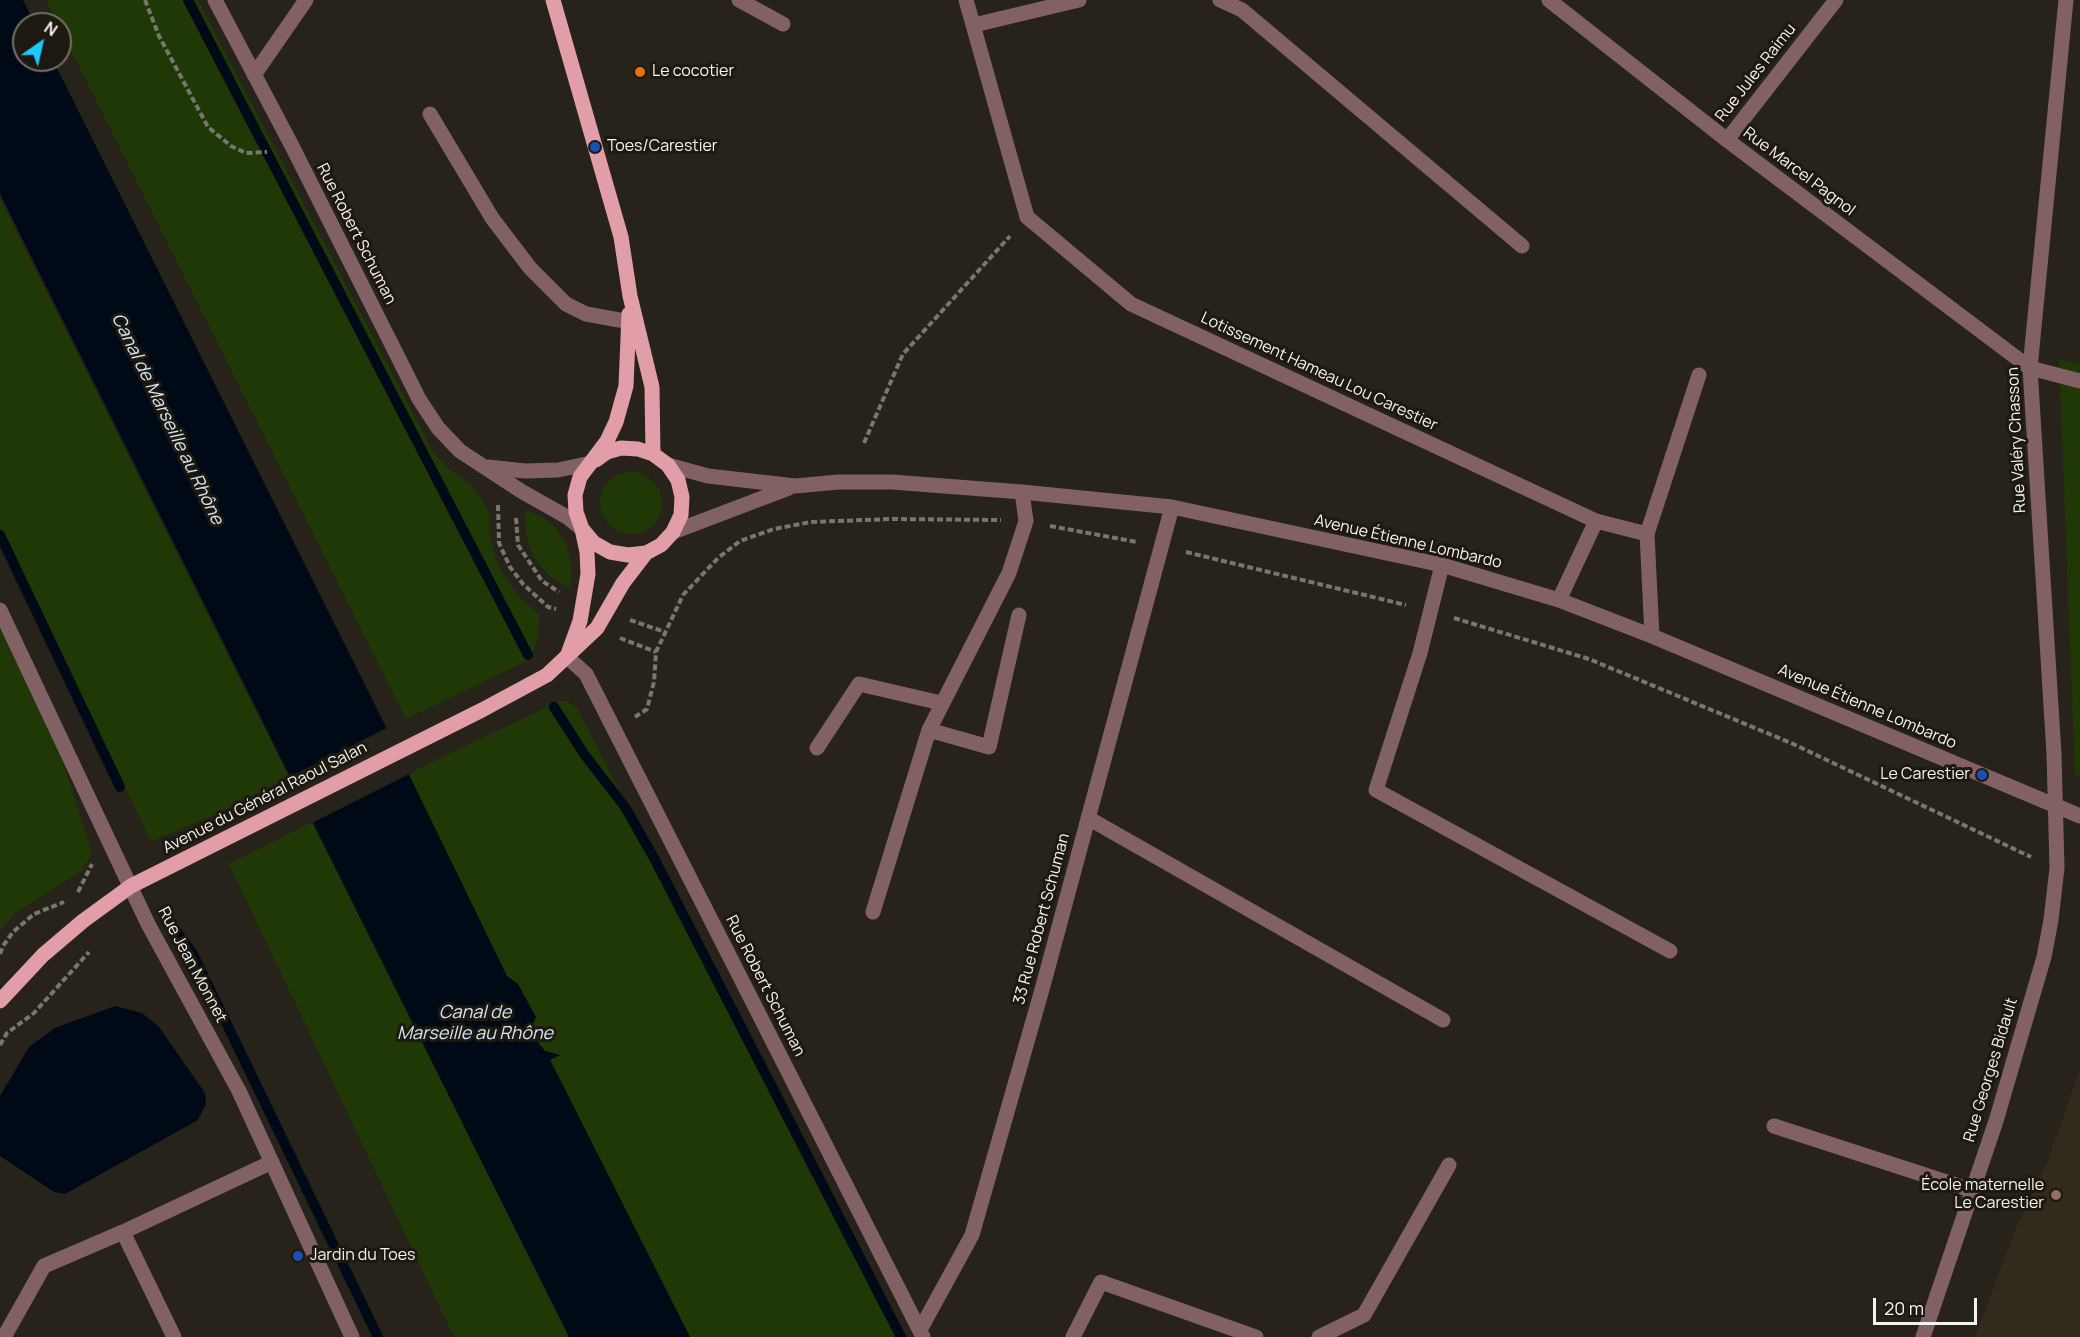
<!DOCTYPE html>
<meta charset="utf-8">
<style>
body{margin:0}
#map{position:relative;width:2080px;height:1337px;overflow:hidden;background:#27231a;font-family:Manrope,sans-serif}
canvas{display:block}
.north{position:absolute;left:12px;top:12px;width:60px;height:60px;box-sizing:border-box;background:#1d1911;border:2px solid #737069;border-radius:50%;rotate:34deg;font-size:16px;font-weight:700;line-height:24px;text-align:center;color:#f5f3ed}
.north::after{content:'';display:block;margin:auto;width:21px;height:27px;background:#1cc9fc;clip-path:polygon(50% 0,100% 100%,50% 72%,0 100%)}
.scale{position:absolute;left:1873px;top:1298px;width:104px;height:27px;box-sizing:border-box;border:3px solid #f5f3ed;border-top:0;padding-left:8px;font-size:18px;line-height:21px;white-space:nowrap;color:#f5f3ed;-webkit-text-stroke:4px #1d1911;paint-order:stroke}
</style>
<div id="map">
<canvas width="2080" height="1337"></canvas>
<div class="north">N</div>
<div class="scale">20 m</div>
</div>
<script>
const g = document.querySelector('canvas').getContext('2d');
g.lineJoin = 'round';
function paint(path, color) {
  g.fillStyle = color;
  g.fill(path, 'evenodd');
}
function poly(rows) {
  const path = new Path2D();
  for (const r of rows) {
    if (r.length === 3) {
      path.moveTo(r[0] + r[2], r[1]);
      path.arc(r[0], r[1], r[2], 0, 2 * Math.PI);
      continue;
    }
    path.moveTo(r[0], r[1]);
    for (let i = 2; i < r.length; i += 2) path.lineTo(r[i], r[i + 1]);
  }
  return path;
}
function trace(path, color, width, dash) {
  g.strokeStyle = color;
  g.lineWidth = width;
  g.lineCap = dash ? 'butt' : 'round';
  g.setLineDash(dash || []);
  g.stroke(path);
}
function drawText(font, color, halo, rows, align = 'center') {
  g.font = font + ' Manrope,sans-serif';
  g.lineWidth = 6;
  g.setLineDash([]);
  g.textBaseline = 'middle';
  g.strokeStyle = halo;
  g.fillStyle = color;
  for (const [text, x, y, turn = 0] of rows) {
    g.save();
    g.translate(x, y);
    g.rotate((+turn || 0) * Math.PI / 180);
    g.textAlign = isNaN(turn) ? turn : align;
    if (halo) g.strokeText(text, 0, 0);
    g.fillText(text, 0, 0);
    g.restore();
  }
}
const built = poly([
 [2080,1070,2080,1337,1975,1337,2016,1228,2047,1163]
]);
const green = poly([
 [46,0,198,0,433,452,449,469,470,484,481,497,489,513,489,534,495,556,503,574,518,596,540,615,537,642,532,652,525,662,406,719],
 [0,199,289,777,205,819,151,841,0,528],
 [2059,359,2080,364,2080,776,2075,775],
 [631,503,31],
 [525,510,542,517,554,526,567,546,572,567,570,588,551,577,534,558,526,535],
 [0,623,55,735,92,854,80,872,15,913,0,930],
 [559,701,567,701,577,708,900,1337,690,1337,550,1059,559,1055,545,1051,533,1036,532,1026,536,1017,518,984,507,976,408,774],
 [312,822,569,1337,454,1337,229,864]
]);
const water = poly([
 [0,0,23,0,35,24,24,24,24,60,53,60,380,715,507,976,518,984,536,1017,532,1026,533,1036,545,1051,560,1055,550,1060,690,1337,569,1337,0,194],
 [115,1006,142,1013,159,1027,205,1093,206,1104,198,1120,65,1194,54,1192,0,1156,0,1096,29,1047,55,1028]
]);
const pier = poly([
 [389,727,411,773,310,824,287,778]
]);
const stream = poly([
 [188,0,528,655],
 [0,535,120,787],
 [554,707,584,754,625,807,655,860,901,1337],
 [171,924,193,954,378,1337]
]);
const path = poly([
 [145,0,159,36,208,127,231,146,246,153,267,152],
 [864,443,903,354,1010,236],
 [498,505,499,543,510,567,523,584,548,607,556,609],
 [516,518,518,545,542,581,559,592],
 [1050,526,1137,542],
 [1186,552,1406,605],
 [1454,618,1589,659,1791,743,2031,857],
 [630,620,665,632],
 [620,638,656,652],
 [635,717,647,709,654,682,656,652,683,595,718,558,740,541,774,529,811,522,891,519,1001,520],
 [78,892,92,864],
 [0,954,3,946,13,932,34,914,64,902],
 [0,1045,7,1033,34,1013,89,952]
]);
const minor = poly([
 [215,0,292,146,419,399,438,428,460,451,521,491,567,517,582,529],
 [739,0,783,24],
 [966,0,1027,217,1131,304,1596,521,1647,534,1699,375],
 [1220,0,1242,10,1522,246],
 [1549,0,1727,140,2030,368,2080,381],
 [974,25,1079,0],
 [254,75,306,0],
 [430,114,492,218,530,268,566,304,586,314,636,323],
 [1727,140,1836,0],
 [668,465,708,476,795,486,839,482,892,482,1022,492,1172,507,1442,565,1559,600,1652,636,2080,816],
 [488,467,525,471,558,470,591,463],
 [673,532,789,488],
 [1647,534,1652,636],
 [1442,565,1420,653,1376,790,1670,951],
 [1559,600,1596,521],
 [0,610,148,924,239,1091,352,1337],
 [567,657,586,674,923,1337],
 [929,730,989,747,1019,615],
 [817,748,859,684,941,703],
 [1088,818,1443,1020],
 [873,912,929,730,1009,573,1026,521,1022,492],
 [1774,1126,1971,1190],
 [123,1232,174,1337],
 [920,1330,972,1235,1043,986,1172,507],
 [4,1337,44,1266,123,1232,272,1162],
 [1073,1337,1101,1282,1256,1337],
 [1319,1337,1364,1315,1449,1165],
 [1923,1337,1996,1121,2044,957,2051,920,2057,868,2054,754,2030,368,2066,0]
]);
const major = poly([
 [553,0,621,237,630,296,652,387,653,454],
 [583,530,594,543,610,552,628,555,646,553,661,545,673,532,681,515,682,497,678,480,668,465,653,454,638,449,621,448,607,452,596,460],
 [568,654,580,621,588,574,587,552,582,529,576,512,575,495,580,477,607,441,616,422,626,386,629,314],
 [0,1001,43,955,83,921,131,886,482,710,547,675,597,628,623,583,646,553]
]);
const markers = [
 [640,72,6,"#e8710a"],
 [595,147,6,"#1a4fb4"],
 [1982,775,6,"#1a4fb4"],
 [2056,1195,6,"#8d6e63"],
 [298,1256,6,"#1a4fb4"]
];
const poiNames = [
 ["Le cocotier",652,72],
 ["Toes/Carestier",607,147],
 ["Le Carestier",1970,775,"right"],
 ["École maternelle",2044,1186,"right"],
 ["Le Carestier",2044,1204,"right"],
 ["Jardin du Toes",310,1256]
];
const streetNames = [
 ["Rue Jules Raimu",1756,73,-52],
 ["Rue Marcel Pagnol",1799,172,37],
 ["Rue Robert Schuman",356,234,63],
 ["Lotissement Hameau Lou Carestier",1319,372,25],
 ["Rue Valéry Chasson",2017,440,-93],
 ["Avenue Étienne Lombardo",1408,542,13],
 ["Avenue Étienne Lombardo",1867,707,23],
 ["Avenue du Général Raoul Salan",265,798,-27],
 ["33 Rue Robert Schuman",1042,919,-75],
 ["Rue Jean Monnet",192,965,62],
 ["Rue Robert Schuman",765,986,63],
 ["Rue Georges Bidault",1991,1070,-73]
];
const waterNames = [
 ["Canal de Marseille au Rhône",167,419,64],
 ["Canal de",475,1013],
 ["Marseille au Rhône",475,1034]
];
paint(built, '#322b1d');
paint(green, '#1f3806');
paint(water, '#000a17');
paint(pier, '#27231a');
trace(stream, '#000a17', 10);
trace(path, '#79766e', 4, [6, 3]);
trace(minor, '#826165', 15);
trace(major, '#e19da8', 15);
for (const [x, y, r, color] of markers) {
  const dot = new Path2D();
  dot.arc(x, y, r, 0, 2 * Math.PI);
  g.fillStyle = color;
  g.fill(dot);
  trace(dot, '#1d1911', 2);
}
drawText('16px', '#f5f3ed', '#1d1911', poiNames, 'left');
drawText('16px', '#f5f3ed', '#1d1911', streetNames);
drawText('italic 18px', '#d3e4f1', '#1d1911', waterNames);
</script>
